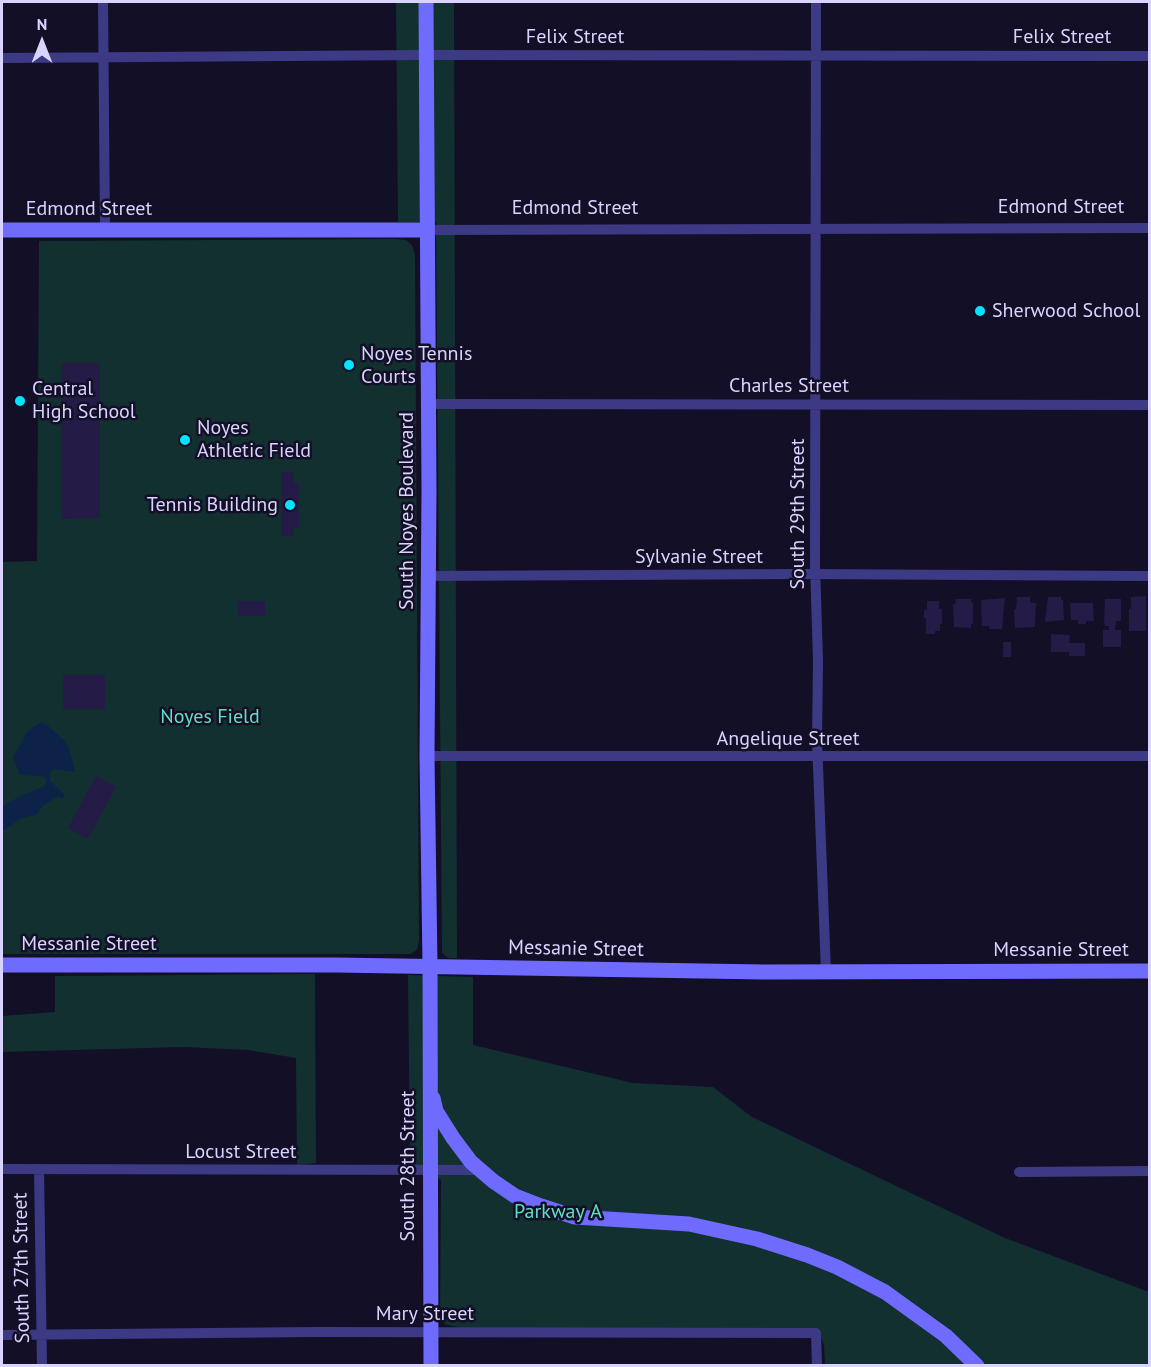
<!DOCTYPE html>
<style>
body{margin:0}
#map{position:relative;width:1151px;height:1367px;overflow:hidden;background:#130f26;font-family:"PT Sans",sans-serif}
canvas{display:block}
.frame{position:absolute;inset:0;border:3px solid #d9d4ff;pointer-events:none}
.north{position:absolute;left:12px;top:12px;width:60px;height:60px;-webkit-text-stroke:4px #130f26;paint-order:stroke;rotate:0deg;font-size:16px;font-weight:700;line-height:24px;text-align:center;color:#d9d4ff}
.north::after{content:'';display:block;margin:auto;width:21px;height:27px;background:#d9d4ff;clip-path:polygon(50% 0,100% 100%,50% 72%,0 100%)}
</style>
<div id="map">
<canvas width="1151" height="1367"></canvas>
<div class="frame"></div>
<div class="north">N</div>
</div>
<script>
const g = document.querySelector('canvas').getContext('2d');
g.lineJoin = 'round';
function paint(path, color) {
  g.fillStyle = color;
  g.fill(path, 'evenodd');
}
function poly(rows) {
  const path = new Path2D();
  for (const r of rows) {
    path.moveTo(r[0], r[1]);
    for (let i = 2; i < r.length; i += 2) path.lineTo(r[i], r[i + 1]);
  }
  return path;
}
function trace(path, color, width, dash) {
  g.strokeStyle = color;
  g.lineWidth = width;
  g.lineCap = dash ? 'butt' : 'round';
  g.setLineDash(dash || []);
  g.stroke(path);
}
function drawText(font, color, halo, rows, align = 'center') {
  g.font = font + ' "PT Sans",sans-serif';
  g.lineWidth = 5;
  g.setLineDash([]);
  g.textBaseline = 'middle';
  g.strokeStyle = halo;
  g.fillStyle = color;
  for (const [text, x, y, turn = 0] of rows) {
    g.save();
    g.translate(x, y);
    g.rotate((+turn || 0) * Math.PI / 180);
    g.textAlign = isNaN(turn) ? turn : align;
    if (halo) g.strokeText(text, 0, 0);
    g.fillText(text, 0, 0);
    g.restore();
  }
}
const green = poly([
 [396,2,454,2,457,958,449,958,445,956,442,952,436,222,398,222],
 [395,239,406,240,412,245,415,254,419,940,417,950,410,954,2,954,2,562,37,561,39,241],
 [315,974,316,1163,297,1165,296,1058,248,1050,183,1047,2,1052,2,1016,55,1012,55,976],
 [408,975,473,977,473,1045,633,1083,713,1087,752,1117,1005,1238,1149,1292,1149,1365,825,1365,824,1345,821,1337,461,1328,444,1324,440,1316,441,1180,410,1164]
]);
const water = poly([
 [41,722,47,725,65,741,70,751,75,772,55,769,50,771,50,781,65,795,62,799,59,796,44,805,36,815,21,818,9,827,2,830,2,806,25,794,44,787,46,783,46,779,43,776,20,775,13,757,27,732]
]);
const building = poly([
 [61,363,100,363,100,518,61,519],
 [281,472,294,472,294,483,299,483,299,528,294,528,294,536,281,536],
 [1146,596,1146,631,1129,631,1129,609,1131,609,1131,597],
 [1017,597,1030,597,1031,603,1036,603,1035,627,1015,628,1014,609,1016,609],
 [1048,597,1061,597,1061,600,1063,600,1064,620,1045,622],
 [1005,598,1002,629,989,629,989,626,982,626,981,600],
 [956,599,972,599,971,603,973,603,973,624,971,624,971,628,954,627,953,604,955,604],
 [1105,599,1121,599,1121,621,1116,621,1115,630,1121,630,1121,647,1103,647,1103,630,1109,630,1109,626,1105,626,1104,622],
 [238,601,265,601,265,616,238,616],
 [927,601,939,601,939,609,942,609,942,624,940,624,940,631,935,631,935,634,926,634,926,618,924,618,924,609,927,610],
 [1070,603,1093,603,1094,621,1086,621,1086,624,1078,624,1078,620,1071,620],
 [1051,634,1070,635,1069,643,1085,643,1085,656,1069,656,1069,652,1051,652],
 [1003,642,1011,642,1011,657,1003,657],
 [63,675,105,675,105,709,63,709],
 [96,776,116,787,88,839,68,828]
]);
const street = poly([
 [103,2,105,230],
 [816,2,815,564,818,661,817,740,826,972],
 [2,58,426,55,1150,56],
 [426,230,1150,228],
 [428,404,1150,405],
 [428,576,803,574,1150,576],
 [427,756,1150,756],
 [2,1169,480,1170],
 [39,1169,42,1366],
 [1019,1172,1150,1171],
 [2,1335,316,1332,816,1333,817,1366]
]);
const secondary = poly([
 [426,2,429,490,427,756,430,966,431,1366],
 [2,230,426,230],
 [2,965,337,965,764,972,1150,971],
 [433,1098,436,1111,453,1138,471,1162,493,1181,515,1196,541,1206,575,1217,689,1224,757,1239,807,1255,837,1267,885,1292,946,1336,977,1366]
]);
const markers = [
 [980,311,6,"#00e5ff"],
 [349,365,6,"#00e5ff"],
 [20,401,6,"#00e5ff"],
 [185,440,6,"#00e5ff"],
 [290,505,6,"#00e5ff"]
];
const streetNames = [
 ["Felix Street",575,37],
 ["Felix Street",1062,37],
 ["Edmond Street",1061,207],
 ["Edmond Street",575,208],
 ["Edmond Street",89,209],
 ["Charles Street",789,386],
 ["South Noyes Boulevard",407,511,-90],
 ["South 29th Street",798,514,-90],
 ["Sylvanie Street",699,557],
 ["Angelique Street",788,739],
 ["Messanie Street",89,944],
 ["Messanie Street",576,949,1],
 ["Messanie Street",1061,950],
 ["Locust Street",241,1152],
 ["South 28th Street",408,1166,-90],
 ["South 27th Street",22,1268,-91],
 ["Mary Street",425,1314]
];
const poiNames = [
 ["Sherwood School",992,311],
 ["Noyes Tennis",361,354],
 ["Courts",361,377],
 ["Central",32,389],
 ["High School",32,412],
 ["Noyes",197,428],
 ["Athletic Field",197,451],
 ["Tennis Building",278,505,"right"]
];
const parkNames = [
 ["Noyes Field",210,717],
 ["Parkway A",558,1212]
];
paint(green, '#12302f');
paint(water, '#0c2248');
paint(building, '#241b47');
trace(street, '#3d3a85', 10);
trace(secondary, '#6f6bff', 15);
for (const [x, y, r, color] of markers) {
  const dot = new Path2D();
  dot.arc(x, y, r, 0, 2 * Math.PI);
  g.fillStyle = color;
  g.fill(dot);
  trace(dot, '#130f26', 2);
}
drawText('20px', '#d9d4ff', '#130f26', streetNames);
drawText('20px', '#d9d4ff', '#130f26', poiNames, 'left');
drawText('20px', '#5fe0c0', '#130f26', parkNames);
</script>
